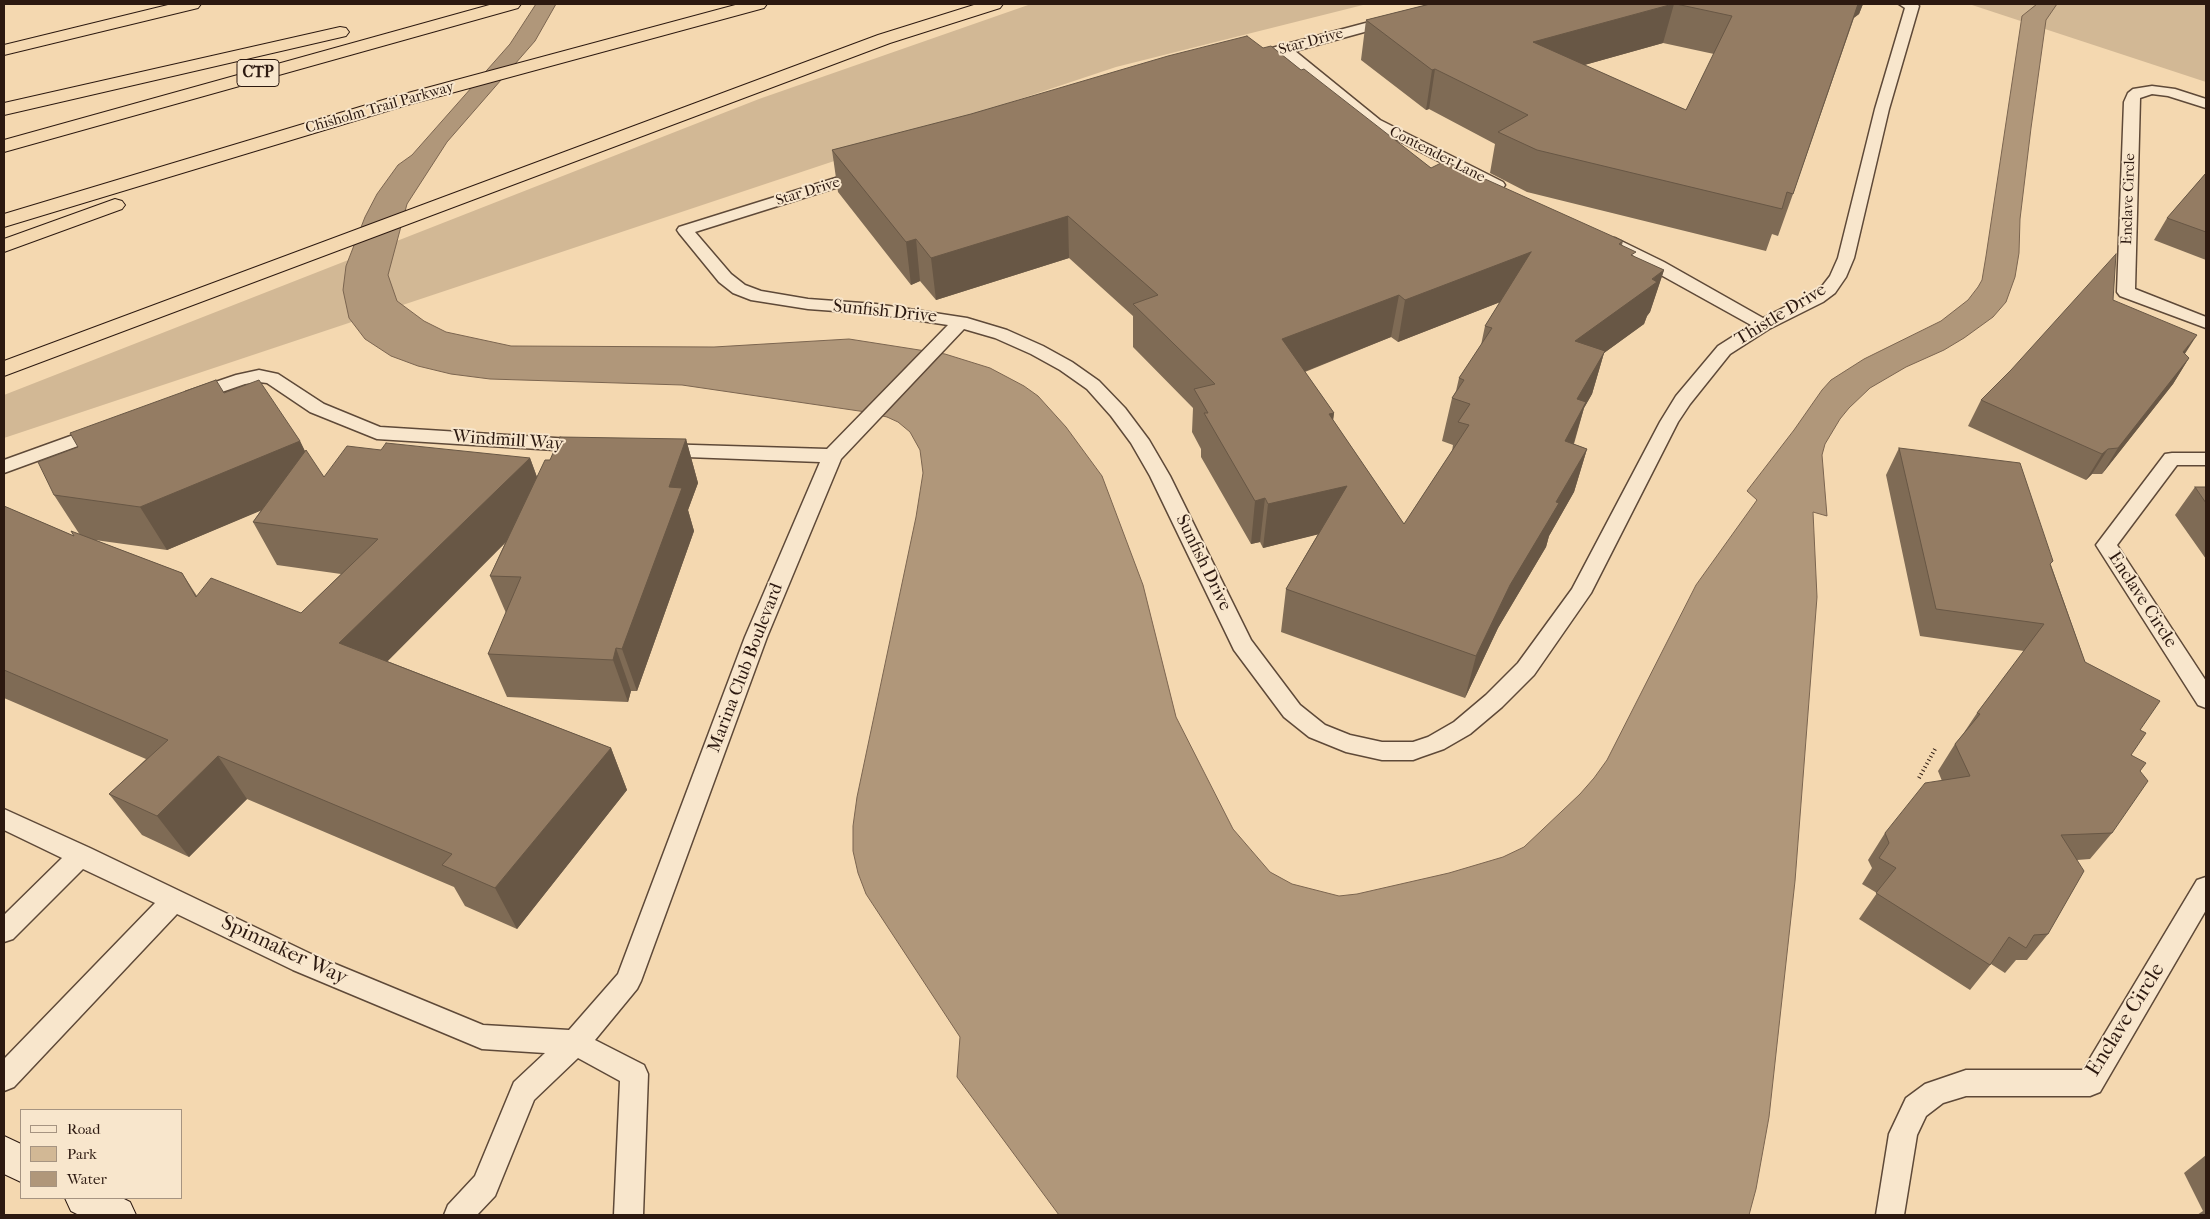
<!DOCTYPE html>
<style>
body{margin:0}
#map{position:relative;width:2210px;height:1219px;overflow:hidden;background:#f4d8b0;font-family:"IM FELL French Canon",serif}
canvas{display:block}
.frame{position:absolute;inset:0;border:5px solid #2c1910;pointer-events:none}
.legend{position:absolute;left:20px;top:1109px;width:162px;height:90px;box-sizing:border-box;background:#f8e6cc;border:1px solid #a69481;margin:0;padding:6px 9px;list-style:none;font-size:15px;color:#2c1910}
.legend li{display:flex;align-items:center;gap:10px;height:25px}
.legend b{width:25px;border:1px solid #a69481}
</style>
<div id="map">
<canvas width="2210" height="1219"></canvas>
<div class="frame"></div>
<ul class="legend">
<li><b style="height:6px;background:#f8e6cc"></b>Road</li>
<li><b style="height:14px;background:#d2b895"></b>Park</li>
<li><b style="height:14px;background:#b0977a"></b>Water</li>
</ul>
</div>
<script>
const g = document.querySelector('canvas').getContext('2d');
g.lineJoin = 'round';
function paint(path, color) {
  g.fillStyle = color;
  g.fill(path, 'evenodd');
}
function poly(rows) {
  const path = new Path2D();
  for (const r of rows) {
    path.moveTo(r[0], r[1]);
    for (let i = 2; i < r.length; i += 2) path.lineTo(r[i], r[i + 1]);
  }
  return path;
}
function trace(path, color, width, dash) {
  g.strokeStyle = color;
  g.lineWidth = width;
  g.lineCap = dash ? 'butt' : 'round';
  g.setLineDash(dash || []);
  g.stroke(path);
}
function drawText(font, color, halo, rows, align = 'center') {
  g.font = font + ' "IM FELL French Canon",serif';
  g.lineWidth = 4;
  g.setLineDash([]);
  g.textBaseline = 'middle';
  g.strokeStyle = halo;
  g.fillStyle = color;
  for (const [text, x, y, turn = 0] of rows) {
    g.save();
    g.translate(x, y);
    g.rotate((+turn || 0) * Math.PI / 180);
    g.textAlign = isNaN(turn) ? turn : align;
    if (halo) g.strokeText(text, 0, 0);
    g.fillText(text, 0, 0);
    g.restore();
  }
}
const green = poly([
 [1031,4,1367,4,1116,67,4,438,4,395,759,99],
 [1969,4,2206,4,2206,82]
]);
const water = poly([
 [536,4,556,4,535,41,447,142,407,204,388,275,397,301,424,321,446,332,511,346,714,347,849,339,945,354,990,368,1024,386,1038,396,1066,427,1102,476,1143,585,1176,717,1233,829,1270,872,1292,884,1339,896,1357,894,1449,873,1503,857,1524,847,1580,794,1594,778,1607,760,1696,585,1757,500,1747,491,1794,430,1822,390,1831,380,1864,359,1941,321,1968,300,1978,287,1982,280,1986,256,2022,16,2037,4,2057,4,2046,20,2031,128,2020,219,2019,253,2015,277,2006,302,1993,317,1964,338,1944,350,1906,367,1870,388,1849,408,1840,419,1825,444,1822,455,1827,516,1813,512,1817,597,1795,881,1769,1117,1756,1189,1749,1215,1059,1215,957,1077,960,1037,866,894,858,873,853,851,853,826,857,797,916,517,923,473,920,450,910,432,898,422,887,417,866,412,682,385,490,379,451,374,418,366,391,356,365,339,349,318,343,290,346,266,365,217,377,194,398,165,412,155,510,44,536,4]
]);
const path = poly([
 [1919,778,1935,749]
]);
const lane = poly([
 [1899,4,1917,4,1919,6,1889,109,1854,258,1846,277,1835,293,1823,302,1769,329,1730,354,1690,404,1678,422,1591,593,1534,675,1502,707,1470,734,1444,749,1421,757,1413,760,1382,760,1346,752,1309,737,1284,717,1234,650,1150,476,1131,443,1111,416,1087,389,1060,370,1031,354,995,338,964,329,841,459,767,637,641,981,637,989,595,1040,644,1065,648,1074,643,1215,614,1215,620,1081,578,1058,534,1100,495,1196,477,1215,444,1215,448,1205,475,1176,514,1082,545,1053,482,1049,293,970,177,914,14,1087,4,1091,4,1059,155,903,83,869,13,939,4,942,4,915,62,858,4,830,4,809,90,848,311,954,483,1025,569,1030,618,974,745,637,820,462,660,456,653,454,650,450,653,446,660,444,827,449,948,325,876,314,808,309,751,300,733,293,719,282,679,233,677,230,679,227,858,171,870,171,872,174,870,177,695,232,731,274,745,285,761,291,808,299,876,304,967,318,1007,330,1043,346,1072,362,1099,381,1125,408,1149,440,1170,476,1251,640,1300,705,1325,725,1350,735,1382,742,1413,742,1428,737,1454,722,1486,695,1518,663,1572,589,1660,422,1676,396,1718,346,1751,325,1652,270,1603,246,1601,242,1603,238,1615,238,1664,262,1763,318,1811,294,1823,285,1830,276,1838,258,1875,109,1905,8,1899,4],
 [1392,16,1399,20,1397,23,1295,51,1380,120,1503,182,1505,185,1503,188,1491,188,1370,126,1282,55,1250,63,1243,59,1245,56,1279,46,1392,16],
 [2152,86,2175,89,2206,99,2206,108,2168,96,2152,94,2140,98,2135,289,2206,317,2206,328,2120,296,2117,292,2124,102,2128,93,2133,89,2152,86],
 [259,370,278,374,324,404,380,427,587,440,594,442,597,446,594,450,587,452,377,439,310,412,267,383,259,382,245,384,193,402,186,400,184,396,186,392,236,375,259,370],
 [101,425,108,427,110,431,108,435,4,473,4,460,101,425],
 [2172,453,2206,453,2206,465,2177,465,2117,545,2206,681,2206,708,2198,705,2096,545,2165,454,2172,453],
 [2206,877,2206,910,2100,1092,2090,1096,1966,1096,1943,1103,1926,1116,1917,1135,1904,1215,1876,1215,1889,1134,1906,1098,1925,1084,1966,1070,2083,1070,2197,880,2206,877]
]);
const secondary = poly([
 [4,1136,21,1144,21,1182,4,1174,4,1136],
 [65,1198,122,1198,130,1202,136,1215,79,1215,71,1211,65,1198]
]);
const highway = poly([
 [172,4,201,4,198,8,4,55,4,45,172,4],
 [493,4,521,4,518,8,4,152,4,140,493,4],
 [739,4,767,4,764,8,407,105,4,227,4,214,393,97,739,4],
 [977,4,1003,4,1000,8,890,43,4,376,4,361,878,35,977,4],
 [340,27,346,28,349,32,346,36,4,115,4,103,340,27],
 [115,199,122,201,125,205,122,209,4,252,4,239,115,199]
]);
const wall = poly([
 [1430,4,1863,4,1859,14,1854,18,1793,194,1778,236,1772,234,1766,251,1527,192,1490,173,1495,144,1429,109,1426,110,1361,60,1366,20],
 [1663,43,1714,54,1686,110,1584,65],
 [1263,48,1301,70,1431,168,1623,241,1622,245,1635,257,1664,270,1650,312,1647,316,1644,324,1604,353,1592,394,1584,408,1574,444,1587,449,1574,492,1549,536,1546,547,1498,628,1465,698,1281,632,1286,589,1318,534,1263,548,1260,542,1251,544,1201,457,1201,449,1192,432,1193,408,1133,347,1133,316,1069,258,936,300,920,281,911,285,838,192,832,150],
 [1500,302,1485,326,1481,345,1459,378,1456,391,1452,398,1442,441,1453,445,1452,451,1404,524,1333,420,1334,413,1305,372,1391,337,1398,342],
 [2206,173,2206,260,2154,240,2167,218],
 [2113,300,2185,354,2189,358,2173,384,2102,474,2092,474,2086,480,1968,426,1981,400],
 [224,393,300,441,305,452,324,477,381,450,530,458,537,477,550,460,686,439,698,483,688,510,694,531,637,691,631,691,628,702,507,697,488,654,506,613,490,576,506,541,387,661,611,748,627,790,517,929,465,906,454,887,247,799,189,857,142,835,109,794,146,759,4,698,4,506,74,536,80,535,54,495],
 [261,510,253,522,277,565,341,574,301,613,197,596,182,573,95,540,167,550],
 [1899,448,2051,565,2085,662,2140,730,2131,755,2140,771,2112,833,2090,859,2077,860,2048,934,2027,960,2016,960,2005,973,1991,964,1970,990,1859,919,1877,893,1862,884,1872,868,1868,860,1885,833,1942,781,1938,771,1955,744,1963,734,1977,713,2024,651,1920,636,1886,475],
 [2195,487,2206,487,2206,559,2175,515],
 [2206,1155,2206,1215,2197,1215,2203,1211,2184,1173]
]);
const shadedWall = poly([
 [1674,4,1663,43,1524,82,1533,42],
 [1858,4,1863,4,1859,14,1852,19],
 [1435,69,1429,109,1426,110,1432,70],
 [1068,216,1069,258,936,300,931,258],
 [916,239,920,281,911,285,906,242],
 [1531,252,1521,294,1398,342,1405,300],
 [1664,270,1650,312,1647,316,1644,324,1604,353,1592,394,1584,408,1573,445,1552,484,1577,399,1575,341],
 [1399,295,1391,337,1278,382,1282,339],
 [2197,335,2181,360,2183,352],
 [2189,358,2173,384,2102,474,2118,448],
 [1334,413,1328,457,1329,414],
 [686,439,698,483,688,510,694,531,637,691,622,649,669,487],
 [300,441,322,485,167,550,140,507],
 [1587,449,1574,492,1549,536,1546,547,1498,628,1465,698,1476,656,1510,585,1556,502],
 [2108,449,2092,474,2086,480,2102,454],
 [530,458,546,502,363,686,339,643],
 [1347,486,1340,529,1263,548,1268,504],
 [1265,498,1260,542,1251,544,1255,501],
 [616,648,631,691,628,702,613,660],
 [611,748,627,790,517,929,495,888],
 [218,756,247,799,189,857,157,816]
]);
const building = poly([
 [1430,4,1673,4,1533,42,1686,110,1732,16,1676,4,1858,4,1793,194,1787,192,1782,209,1537,150,1498,132,1528,115,1435,69,1432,70,1366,20,1430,4],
 [1247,36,1263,48,1271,46,1301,70,1304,69,1431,168,1445,161,1623,241,1619,244,1636,252,1631,255,1664,270,1652,279,1657,282,1575,341,1605,351,1577,399,1586,402,1565,441,1587,449,1556,502,1559,503,1510,585,1476,656,1286,589,1347,486,1268,504,1265,498,1255,501,1204,413,1208,413,1194,389,1215,384,1133,304,1158,295,1068,216,931,258,916,239,906,242,832,150,971,114,1168,56,1247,36],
 [1531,252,1485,326,1492,328,1459,378,1464,380,1452,398,1470,404,1458,422,1469,425,1404,524,1329,414,1334,413,1282,339,1399,295,1405,300,1531,252],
 [2206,173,2206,232,2167,218,2206,173],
 [2116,254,2113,300,2197,335,2183,352,2189,358,2118,448,2108,449,2102,454,1981,400,2011,370,2116,254],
 [216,380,224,393,259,380,300,441,140,507,54,495,38,462,78,447,70,433,216,380],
 [560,437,686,439,669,487,682,488,622,649,616,648,613,660,488,654,521,577,490,576,545,460,550,460,560,437],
 [386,443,530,458,339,643,611,748,495,888,442,865,452,854,218,756,157,816,109,794,168,740,4,670,4,506,74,536,71,531,182,573,196,597,211,578,301,613,378,539,253,522,306,450,324,477,347,446,381,450,386,443],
 [1899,448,2020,463,2053,561,2050,564,2085,662,2160,701,2140,730,2146,733,2131,755,2146,763,2140,771,2148,781,2112,833,2061,835,2084,871,2048,934,2034,935,2026,948,2009,937,1990,965,1876,893,1896,868,1879,858,1889,843,1885,833,1925,783,1970,776,1955,744,1980,714,1977,713,2044,624,1936,609,1899,448],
 [2195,487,2206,487,2206,503,2195,487]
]);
const farStreetnames = [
 ["Star Drive",1311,42,-15],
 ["Chisholm Trail Parkway",380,108,-16],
 ["Contender Lane",1437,155,27],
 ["Star Drive",808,192,-17],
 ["Enclave Circle",2129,199,-88]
];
const shields = [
 [258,73,42]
];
const shieldNames = [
 ["CTP",258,73]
];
const streetNames = [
 ["Sunfish Drive",885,312,6],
 ["Thistle Drive",1781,315,-31],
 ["Windmill Way",508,441,4],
 ["Sunfish Drive",1203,563,64],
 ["Enclave Circle",2142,600,57],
 ["Marina Club Boulevard",746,668,-69]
];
const nearStreetnames = [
 ["Spinnaker Way",284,951,25],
 ["Enclave Circle",2126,1020,-58]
];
paint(green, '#d2b895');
paint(water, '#b0977a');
trace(water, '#7b6550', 1);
trace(lane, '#5e4938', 3);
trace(secondary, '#2c1910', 2);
trace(highway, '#2c1910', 2);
trace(path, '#2c1910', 4, [1, 3]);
paint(lane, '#f8e6cc');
paint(secondary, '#f8e6cc');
paint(highway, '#f4d8b0');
paint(wall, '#7f6b55');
paint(shadedWall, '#685745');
paint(building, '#947c63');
trace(building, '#685745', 1);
drawText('15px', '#2c1910', '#f8e6cc', farStreetnames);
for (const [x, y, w] of shields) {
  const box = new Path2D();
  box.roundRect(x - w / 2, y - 13.5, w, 27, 4);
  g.fillStyle = '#f8e6cc';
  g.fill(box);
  trace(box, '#2c1910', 1);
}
drawText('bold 16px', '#2c1910', null, shieldNames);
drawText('18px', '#2c1910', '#f8e6cc', streetNames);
drawText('21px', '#2c1910', '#f8e6cc', nearStreetnames);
</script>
